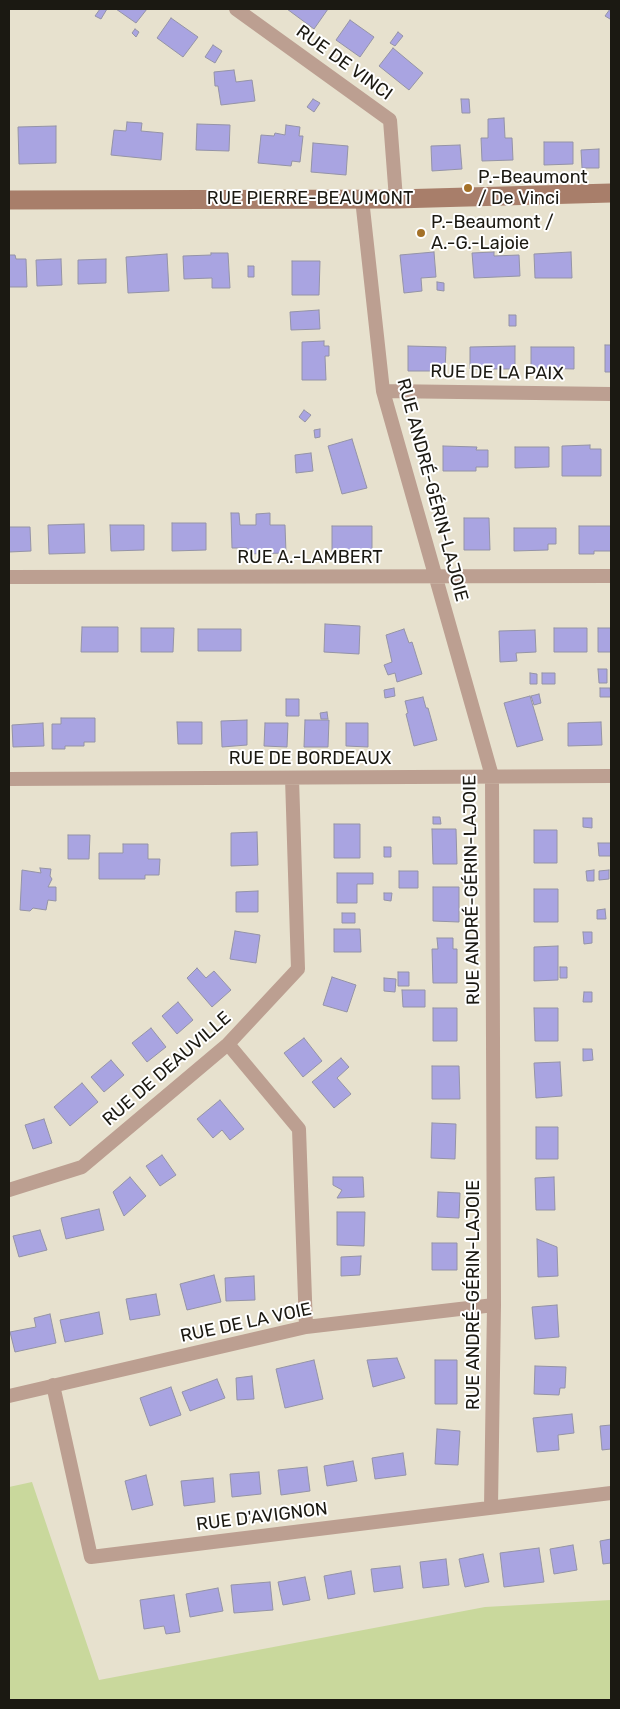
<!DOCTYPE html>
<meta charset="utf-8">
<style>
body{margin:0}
#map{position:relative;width:620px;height:1709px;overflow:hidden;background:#e7e1ce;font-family:Rubik,sans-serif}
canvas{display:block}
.frame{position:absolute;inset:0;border:10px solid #1b1912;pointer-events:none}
</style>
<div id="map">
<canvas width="620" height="1709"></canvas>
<div class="frame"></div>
</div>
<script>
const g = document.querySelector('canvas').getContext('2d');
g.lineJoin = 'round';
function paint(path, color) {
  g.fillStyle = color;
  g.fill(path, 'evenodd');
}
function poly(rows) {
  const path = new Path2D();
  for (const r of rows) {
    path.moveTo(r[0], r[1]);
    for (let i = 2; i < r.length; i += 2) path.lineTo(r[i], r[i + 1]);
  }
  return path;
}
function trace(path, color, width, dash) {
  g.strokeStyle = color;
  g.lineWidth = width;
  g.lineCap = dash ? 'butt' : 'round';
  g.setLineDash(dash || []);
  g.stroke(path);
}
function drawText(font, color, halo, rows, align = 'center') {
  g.font = font + ' Rubik,sans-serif';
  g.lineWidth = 4;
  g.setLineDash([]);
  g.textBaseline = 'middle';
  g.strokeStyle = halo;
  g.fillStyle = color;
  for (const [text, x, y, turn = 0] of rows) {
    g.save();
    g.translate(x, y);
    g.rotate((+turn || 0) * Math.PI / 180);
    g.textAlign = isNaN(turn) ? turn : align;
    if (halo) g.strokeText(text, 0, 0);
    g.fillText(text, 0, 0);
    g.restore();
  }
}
const green = poly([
 [32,1482,99,1680,485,1607,611,1600,611,1700,9,1700,9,1487]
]);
const building = poly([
 [100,9,107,9,101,19,95,16,100,9],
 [116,9,147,9,136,23,116,9],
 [287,9,328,9,314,29,287,9],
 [610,9,611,17,610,19,605,16,610,9],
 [171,18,198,37,183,57,157,38,171,18],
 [350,20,374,37,360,57,336,40,350,20],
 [135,29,139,32,136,37,132,33,135,29],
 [398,32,403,36,395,46,390,43,398,32],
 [213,45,222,51,215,63,205,57,213,45],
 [393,48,423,73,409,90,379,66,393,48],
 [234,70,236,82,252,80,255,101,221,105,218,86,215,86,214,72,234,70],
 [313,99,320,103,314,112,307,107,313,99],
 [461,99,469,99,470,113,462,113,461,99],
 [504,118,505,138,512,138,513,160,482,161,481,138,488,138,488,119,504,118],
 [127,122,142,123,141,131,163,133,161,160,111,155,114,130,126,131,127,122],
 [197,124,230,125,229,151,196,150,197,124],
 [286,125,300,127,299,136,303,136,300,162,292,161,291,166,258,163,261,135,274,136,275,133,285,135,286,125],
 [56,126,56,163,19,164,18,127,56,126],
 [544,142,573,142,573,164,544,165,544,142],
 [313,143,348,146,346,175,311,172,313,143],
 [460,145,462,169,432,171,431,146,460,145],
 [599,149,599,168,582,168,581,150,599,149],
 [434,252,436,277,421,278,422,291,404,293,400,255,434,252],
 [494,252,494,256,519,255,520,276,474,278,472,253,494,252],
 [571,252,572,278,535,278,534,254,571,252],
 [211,253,228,253,230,288,212,288,212,278,184,279,183,256,211,255,211,253],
 [167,254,169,291,128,293,126,257,167,254],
 [9,255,15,255,16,259,26,259,27,287,9,287,9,255],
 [61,259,62,285,37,286,36,260,61,259],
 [106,259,106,283,78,284,78,260,106,259],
 [292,261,320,261,319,295,292,295,292,261],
 [248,266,254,266,254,277,248,277,248,266],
 [437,282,444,283,444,291,437,290,437,282],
 [319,310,320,329,291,330,290,312,319,310],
 [509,315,516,315,516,326,509,326,509,315],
 [324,341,324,346,329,346,329,356,325,356,326,380,302,380,302,342,324,341],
 [605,345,611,345,611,372,605,372,605,345],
 [408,346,446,347,445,371,408,371,408,346],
 [515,346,515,369,470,369,470,347,515,346],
 [531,347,574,347,574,369,531,368,531,347],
 [304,410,311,415,305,422,299,417,304,410],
 [320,429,320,437,315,438,314,430,320,429],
 [352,439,367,488,342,494,328,446,352,439],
 [590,445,590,449,601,449,601,476,562,476,562,446,590,445],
 [443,446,477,447,476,450,488,450,488,467,476,467,476,471,443,471,443,446],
 [515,447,549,447,549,467,515,468,515,447],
 [311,453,313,471,296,473,295,455,311,453],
 [231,513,239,513,240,525,256,525,256,514,270,513,270,525,285,525,286,553,247,554,247,548,232,548,231,513],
 [464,518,489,518,490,550,464,550,464,518],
 [172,523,206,523,206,550,172,551,172,523],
 [84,524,85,553,49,554,48,525,84,524],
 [110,525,144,525,144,550,111,551,110,525],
 [332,526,372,526,372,553,332,553,332,526],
 [579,526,611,526,611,551,594,551,594,554,579,554,579,526],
 [9,527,30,527,31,551,9,552,9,527],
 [514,528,556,528,556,544,548,544,548,550,514,551,514,528],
 [325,624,360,626,359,654,324,652,325,624],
 [82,627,118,627,118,652,81,652,82,627],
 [141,628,174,628,173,652,141,652,141,628],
 [554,628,587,628,587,652,554,652,554,628],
 [598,628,611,628,611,652,598,652,598,628],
 [198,629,241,629,241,651,198,651,198,629],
 [404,629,409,643,412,642,422,674,397,682,395,673,388,675,384,665,392,662,386,635,404,629],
 [535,630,536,652,516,653,517,661,500,662,499,631,535,630],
 [598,669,607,669,607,683,599,683,598,669],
 [530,673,537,674,537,684,530,684,530,673],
 [542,673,555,673,555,684,542,684,542,673],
 [394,688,395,696,385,698,384,690,394,688],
 [600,688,610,688,611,697,600,697,600,688],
 [539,694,541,703,534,705,531,696,539,694],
 [530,696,543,740,517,747,504,703,530,696],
 [423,697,426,708,428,708,437,740,414,746,406,714,408,713,405,701,423,697],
 [286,699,299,699,299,716,286,716,286,699],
 [327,712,328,719,321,719,320,713,327,712],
 [61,718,95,718,95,742,84,742,84,746,65,746,65,749,52,749,52,724,61,724,61,718],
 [247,720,247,745,222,747,221,721,247,720],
 [305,720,329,720,328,747,304,747,305,720],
 [177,722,202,722,202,744,178,744,177,722],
 [601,722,602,745,568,746,568,723,601,722],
 [43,723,44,746,13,747,12,725,43,723],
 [265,723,288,723,287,747,264,746,265,723],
 [346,723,368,723,368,747,346,746,346,723],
 [433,817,440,817,441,824,433,824,433,817],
 [583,818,592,818,592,828,583,827,583,818],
 [334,824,360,824,360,858,334,858,334,824],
 [432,829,456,829,457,864,433,864,432,829],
 [534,830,557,830,557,863,534,863,534,830],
 [257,832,258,865,231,866,231,833,257,832],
 [68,835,90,835,89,859,68,859,68,835],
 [598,843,611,843,611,856,599,856,598,843],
 [123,844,148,844,148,859,160,859,159,875,145,875,145,879,99,879,99,853,123,853,123,844],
 [384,847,391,847,391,857,384,857,384,847],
 [40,868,51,869,50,876,52,879,48,887,56,887,56,901,48,900,46,910,33,908,30,911,20,910,22,870,41,873,40,868],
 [594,870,594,881,587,881,586,871,594,870],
 [609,870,609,879,599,880,599,871,609,870],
 [399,871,418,871,418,888,399,888,399,871],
 [337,873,373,873,373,884,357,884,357,903,337,903,337,873],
 [433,887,459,887,459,922,433,921,433,887],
 [534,889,558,889,558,922,534,922,534,889],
 [258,891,258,912,236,912,236,892,258,891],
 [384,893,392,893,391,901,384,900,384,893],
 [605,909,606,919,597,919,597,910,605,909],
 [342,913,355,913,355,923,342,923,342,913],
 [334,929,360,929,361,952,334,952,334,929],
 [235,931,260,935,256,963,230,959,235,931],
 [583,932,592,932,592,943,584,944,583,932],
 [437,938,453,938,453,949,457,949,457,983,433,983,432,949,438,949,437,938],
 [558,946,558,980,534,981,534,947,558,946],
 [560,967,567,967,567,978,560,978,560,967],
 [197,968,206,978,214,971,231,990,212,1007,187,978,197,968],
 [398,972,409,972,409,986,398,986,398,972],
 [332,977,356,985,347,1012,323,1005,332,977],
 [384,978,396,979,395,992,384,991,384,978],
 [402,990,425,990,425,1007,403,1007,402,990],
 [584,992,592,992,592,1002,583,1002,584,992],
 [178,1002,193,1020,177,1034,162,1016,178,1002],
 [433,1008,457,1008,457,1041,433,1041,433,1008],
 [534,1008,558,1008,558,1041,535,1041,534,1008],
 [151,1028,166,1047,147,1062,132,1043,151,1028],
 [304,1038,322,1061,303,1077,284,1053,304,1038],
 [583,1049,592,1049,593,1060,583,1061,583,1049],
 [341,1058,349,1067,337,1078,351,1094,334,1108,312,1082,341,1058],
 [111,1060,124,1075,104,1092,91,1077,111,1060],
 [560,1062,562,1096,536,1098,534,1063,560,1062],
 [432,1066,459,1066,460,1099,432,1099,432,1066],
 [82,1083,98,1102,70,1126,54,1107,82,1083],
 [220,1100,244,1129,230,1140,222,1130,213,1138,197,1119,220,1100],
 [44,1119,52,1143,33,1149,25,1125,44,1119],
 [432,1123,456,1124,455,1159,431,1158,432,1123],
 [536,1127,558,1127,558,1159,536,1159,536,1127],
 [162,1155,176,1175,160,1186,146,1166,162,1155],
 [130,1177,146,1196,124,1216,113,1192,130,1177],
 [333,1177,363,1177,364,1197,337,1198,342,1190,333,1185,333,1177],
 [554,1177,555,1210,536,1210,535,1178,554,1177],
 [438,1192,460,1193,459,1218,437,1217,438,1192],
 [99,1209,104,1230,66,1239,61,1218,99,1209],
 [337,1212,365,1212,364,1246,337,1245,337,1212],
 [40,1230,47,1250,19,1257,13,1236,40,1230],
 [537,1239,557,1247,558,1276,538,1277,537,1239],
 [432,1243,457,1243,457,1270,432,1270,432,1243],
 [361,1256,360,1275,341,1276,341,1257,361,1256],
 [214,1275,221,1302,187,1310,180,1284,214,1275],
 [254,1276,255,1300,226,1301,225,1278,254,1276],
 [156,1294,160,1315,130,1320,126,1299,156,1294],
 [557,1305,559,1337,535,1339,532,1307,557,1305],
 [99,1312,103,1334,65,1342,60,1320,99,1312],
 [50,1314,56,1343,15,1352,10,1332,36,1327,34,1318,50,1314],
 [397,1358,405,1378,373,1387,367,1360,397,1358],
 [314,1360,323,1399,285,1408,276,1369,314,1360],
 [435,1360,457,1360,457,1404,435,1404,435,1360],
 [535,1366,566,1367,565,1388,560,1388,559,1395,534,1394,535,1366],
 [252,1376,254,1399,237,1400,236,1378,252,1376],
 [217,1379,225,1398,190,1411,182,1392,217,1379],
 [171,1387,181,1415,150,1426,140,1398,171,1387],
 [572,1414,574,1433,558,1435,559,1450,537,1452,533,1418,572,1414],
 [611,1425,611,1449,602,1450,600,1426,611,1425],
 [437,1429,460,1431,458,1465,435,1464,437,1429],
 [403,1453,406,1475,375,1479,372,1458,403,1453],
 [353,1461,357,1481,327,1486,324,1466,353,1461],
 [307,1467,310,1491,281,1495,278,1470,307,1467],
 [259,1472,261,1494,232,1497,230,1474,259,1472],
 [146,1475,153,1505,132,1510,125,1481,146,1475],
 [213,1478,215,1502,184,1506,181,1481,213,1478],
 [611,1539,611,1563,603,1564,600,1541,611,1539],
 [573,1545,577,1570,554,1574,550,1549,573,1545],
 [539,1548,544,1582,504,1587,500,1553,539,1548],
 [483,1554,489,1582,465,1587,459,1559,483,1554],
 [446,1559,449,1585,423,1588,420,1562,446,1559],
 [400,1566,403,1588,374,1592,371,1569,400,1566],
 [351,1571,355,1594,328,1599,324,1576,351,1571],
 [305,1577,310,1600,283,1605,278,1582,305,1577],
 [270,1582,273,1610,234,1613,231,1585,270,1582],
 [218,1588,223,1611,190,1617,186,1594,218,1588],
 [174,1595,180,1632,166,1634,164,1626,144,1629,140,1600,174,1595]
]);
const street = poly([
 [236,9,390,120,396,199],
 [362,199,383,391,492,776,494,1305,491,1507],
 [383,391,611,394],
 [9,577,611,576],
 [9,779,611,776],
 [228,1044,299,1129,306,1327],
 [9,1190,82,1167,228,1044,298,969,292,778],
 [53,1385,91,1557,611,1493],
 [9,1396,306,1327,494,1305]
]);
const secondary = poly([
 [9,200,396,199,611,193]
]);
const markers = [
 [468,188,5,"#a47128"],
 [421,233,5,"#a47128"]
];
const streetNames = [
 ["RUE DE VINCI",344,63,36],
 ["RUE PIERRE-BEAUMONT",310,199],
 ["RUE DE LA PAIX",497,373,1],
 ["RUE ANDRÉ-GÉRIN-LAJOIE",432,490,75],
 ["RUE A.-LAMBERT",310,558],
 ["RUE DE BORDEAUX",310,759],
 ["RUE ANDRÉ-GÉRIN-LAJOIE",472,890,-91],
 ["RUE DE DEAUVILLE",167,1069,-41],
 ["RUE ANDRÉ-GÉRIN-LAJOIE",474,1295,-90],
 ["RUE DE LA VOIE",246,1323,-12],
 ["RUE D'AVIGNON",262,1517,-7]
];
const poiNames = [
 ["P.-Beaumont",478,178],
 ["/ De Vinci",478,199],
 ["P.-Beaumont /",431,223],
 ["A.-G.-Lajoie",431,244]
];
paint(green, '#c9d89c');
paint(building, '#a9a4e1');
trace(building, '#9493a6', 1);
trace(street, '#bc9f91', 14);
trace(secondary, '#a87e6a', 19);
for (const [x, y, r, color] of markers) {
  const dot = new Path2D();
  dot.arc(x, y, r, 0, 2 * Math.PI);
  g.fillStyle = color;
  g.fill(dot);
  trace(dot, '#fff', 2);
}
drawText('18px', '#1b1912', '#fff', streetNames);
drawText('18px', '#1b1912', '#fff', poiNames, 'left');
</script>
